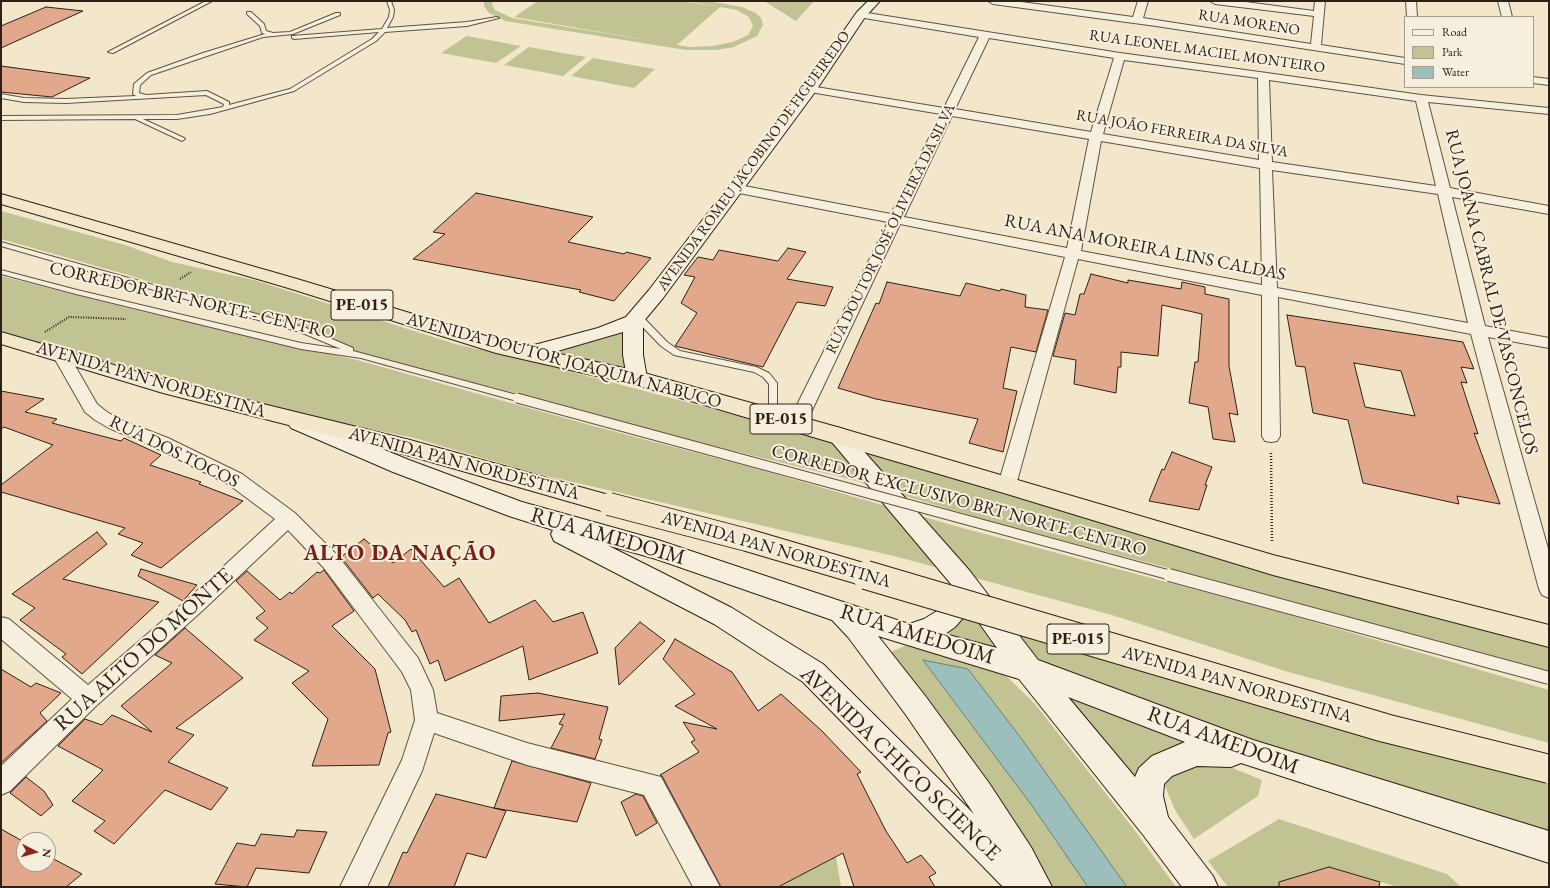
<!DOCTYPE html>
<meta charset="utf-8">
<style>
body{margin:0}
#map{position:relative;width:1550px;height:888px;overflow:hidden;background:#f2e7cb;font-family:"EB Garamond",serif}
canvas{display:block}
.frame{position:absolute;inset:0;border:2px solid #2f2016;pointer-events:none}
.legend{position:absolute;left:1404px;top:16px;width:130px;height:72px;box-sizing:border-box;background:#f7efdd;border:1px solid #a79c8d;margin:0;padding:5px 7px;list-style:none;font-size:12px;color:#2f2016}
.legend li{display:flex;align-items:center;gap:8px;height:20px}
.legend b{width:20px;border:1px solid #a79c8d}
.north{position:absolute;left:16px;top:832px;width:40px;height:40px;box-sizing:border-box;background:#f7efdd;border:1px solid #a79c8d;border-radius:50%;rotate:96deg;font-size:11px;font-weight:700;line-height:16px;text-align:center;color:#2f2016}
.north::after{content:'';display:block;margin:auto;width:14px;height:18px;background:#8f2418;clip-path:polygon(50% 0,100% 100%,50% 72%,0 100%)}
</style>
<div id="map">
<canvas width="1550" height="888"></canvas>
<div class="frame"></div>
<ul class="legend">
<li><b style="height:5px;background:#f7efdd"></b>Road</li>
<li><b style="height:11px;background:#c1c393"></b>Park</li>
<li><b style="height:11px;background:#9cbfbb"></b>Water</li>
</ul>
<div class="north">N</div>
</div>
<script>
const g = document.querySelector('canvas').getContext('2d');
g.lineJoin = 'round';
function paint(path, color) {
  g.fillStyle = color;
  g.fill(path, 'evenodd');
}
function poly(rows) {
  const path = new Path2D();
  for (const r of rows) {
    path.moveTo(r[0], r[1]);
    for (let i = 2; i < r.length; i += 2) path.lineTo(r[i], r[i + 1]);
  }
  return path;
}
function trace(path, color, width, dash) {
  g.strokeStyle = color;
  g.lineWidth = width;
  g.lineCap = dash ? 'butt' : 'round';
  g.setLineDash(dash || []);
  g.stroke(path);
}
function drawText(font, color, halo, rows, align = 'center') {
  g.font = font + ' "EB Garamond",serif';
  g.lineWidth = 4;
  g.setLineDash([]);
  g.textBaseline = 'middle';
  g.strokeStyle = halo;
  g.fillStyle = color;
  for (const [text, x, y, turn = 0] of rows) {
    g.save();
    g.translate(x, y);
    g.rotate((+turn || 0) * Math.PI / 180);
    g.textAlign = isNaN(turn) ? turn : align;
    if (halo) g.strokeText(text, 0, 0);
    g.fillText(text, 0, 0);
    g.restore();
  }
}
const green = poly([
 [484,1,493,1,492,5,495,10,512,18,665,43,514,17,538,1,680,1,720,7,677,45,689,47,712,46,733,42,748,35,753,26,749,17,737,10,686,1,708,1,742,7,756,13,761,18,763,25,757,36,734,47,717,50,686,50,505,21,489,13,484,6],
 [764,1,814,1,796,21],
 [467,36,521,46,496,63,441,53],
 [529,47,586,57,563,76,504,65],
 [593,58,655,69,634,88,571,76],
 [1,211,125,245,172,262,254,280,455,344,527,360,735,415,1549,645,1549,672,1214,580,985,520,852,480,686,439,552,402,361,355,303,330,128,275,1,239],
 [1,276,144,312,357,360,586,424,761,470,959,527,1276,611,1549,690,1549,743,1285,671,1112,615,894,556,534,473,414,438,317,418,265,406,1,332],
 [628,327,633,375,530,353],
 [988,615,1019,663,909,635,946,619],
 [996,619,1549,773,1549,840,1032,667],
 [912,643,1000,670,1035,704,1133,828,1176,887,1051,887,885,654],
 [1043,680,1199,745,1143,802],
 [1191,762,1225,765,1262,780,1258,796,1194,839,1175,810,1164,784,1176,770],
 [1279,819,1447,874,1461,887,1398,887,1329,867,1307,887,1228,887,1208,861],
 [836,857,841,887,778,887]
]);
const water = poly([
 [923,660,968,669,1021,738,1127,887,1088,887,1033,807,923,660]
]);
const building = poly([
 [46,7,83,11,1,48,1,26,46,7],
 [1,66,90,78,52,97,1,92,1,66],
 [476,193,593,217,568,242,624,254,626,252,651,258,614,301,579,292,581,290,413,259,445,234,433,232,476,193],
 [788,248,806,252,787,279,833,287,825,306,797,302,763,367,675,346,697,313,681,303,695,277,684,275,698,257,713,260,719,250,778,261,788,248],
 [1091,274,1128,283,1128,280,1181,289,1182,282,1205,287,1205,294,1229,299,1229,366,1238,415,1229,413,1235,442,1213,439,1208,407,1189,403,1195,362,1198,362,1202,314,1162,305,1158,356,1121,352,1121,367,1118,367,1116,393,1074,384,1076,360,1053,356,1065,313,1075,315,1080,294,1084,294,1091,274],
 [887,282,960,296,966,283,1000,291,1001,289,1026,295,1025,307,1048,310,1036,352,1011,347,1003,388,1017,391,1003,452,969,443,978,419,876,399,838,388,876,303,879,304,887,282],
 [1287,315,1463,342,1474,369,1461,367,1467,383,1461,382,1478,434,1474,433,1500,504,1457,496,1459,504,1363,483,1348,420,1313,413,1305,367,1296,366,1287,315],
 [1354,363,1401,371,1415,416,1365,407,1354,363],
 [1,391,44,399,25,412,57,419,52,423,121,441,124,438,161,455,150,465,201,482,199,484,243,501,161,568,131,555,143,543,118,534,125,528,1,492,1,485,53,445,4,427,1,429,1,391],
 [1172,452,1212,467,1205,485,1207,485,1199,510,1149,501,1162,469,1164,470,1172,452],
 [97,532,107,544,63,579,159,602,82,674,62,657,66,654,20,620,35,608,12,594,97,532],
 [364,539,393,563,411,549,444,587,459,578,489,623,535,600,553,622,583,612,598,653,529,680,523,646,445,681,438,660,430,664,416,630,412,632,405,620,378,594,373,598,341,557,364,539],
 [141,569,197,585,183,601,138,576,141,569],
 [324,570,354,611,332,626,375,669,391,732,388,733,379,765,312,766,328,719,292,683,309,671,254,640,268,628,256,618,265,611,236,581,247,571,280,600,290,592,292,594,317,572,320,573,324,570],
 [640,622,665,641,619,685,615,648,640,622],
 [185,628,243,678,176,728,194,735,168,762,228,788,211,810,165,790,114,844,94,831,105,821,72,801,103,770,58,746,85,719,102,725,112,715,152,732,121,706,172,663,155,655,185,628],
 [675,639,732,672,758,711,781,694,822,731,861,772,857,774,886,831,907,863,921,855,936,873,929,877,935,887,854,887,843,853,778,887,721,887,662,776,660,775,699,752,691,742,695,740,683,722,717,729,675,706,695,694,663,659,675,639],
 [1,669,31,687,36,683,61,693,40,713,47,721,1,763,1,669],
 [538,693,608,707,599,739,602,740,595,759,551,748,563,725,559,724,565,714,499,721,501,696,538,693],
 [512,761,591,783,577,822,494,808,512,761],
 [26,777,44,791,53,805,41,816,10,793,26,777],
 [436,794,506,811,486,858,467,853,454,887,388,887,403,852,407,853,436,794],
 [636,794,643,796,657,823,636,836,621,802,636,794],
 [1,829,24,842,24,864,48,864,48,856,82,874,66,887,1,887,1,829],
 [297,830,327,832,309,873,256,868,247,887,215,884,237,843,255,846,261,834,294,837,297,830],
 [1329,867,1380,882,1379,887,1279,887,1279,882,1329,867]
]);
const pathFar1 = poly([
 [180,279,191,272],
 [45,332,69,317,126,319]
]);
const path = poly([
 [1271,453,1272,542]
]);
const lane = poly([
 [206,1,212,1,113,53,108,52,206,1],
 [387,1,391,1,394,10,393,17,387,28,467,22,497,17,499,18,467,26,385,32,376,41,294,91,210,114,177,119,143,119,184,138,185,139,182,141,135,119,1,120,1,116,177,115,223,107,224,104,206,95,66,103,24,102,1,98,1,94,24,98,66,99,136,96,133,94,134,84,147,73,203,53,265,34,262,33,260,26,247,14,247,12,251,12,264,24,266,31,273,33,290,32,336,13,340,13,340,15,293,34,263,37,151,75,140,85,139,93,146,95,207,91,229,102,229,105,290,89,372,39,379,32,294,39,292,38,292,36,382,29,389,17,390,10,387,1],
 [1,242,306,328,353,348,353,351,517,395,521,398,517,401,361,358,301,349,76,294,1,274,1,270,77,290,301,343,341,349,300,332,1,246,1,242],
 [634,314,640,314,667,342,680,351,756,367,769,373,777,383,777,417,776,419,770,419,769,417,769,384,763,377,754,372,674,355,661,346,634,318,633,316,634,314]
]);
const street = poly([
 [988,1,1014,1,1133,17,1138,1,1148,1,1143,18,1311,44,1314,16,1215,4,1210,1,1238,1,1314,11,1315,1,1325,1,1321,45,1405,58,1405,64,1156,26,993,4,988,1],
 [1406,1,1416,1,1417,17,1407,17,1406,1],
 [1498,1,1508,1,1512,17,1502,17,1498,1],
 [861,12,1120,53,1267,73,1421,95,1549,108,1549,114,1428,102,1450,188,1549,206,1549,214,1452,197,1485,326,1549,338,1549,348,1488,337,1549,552,1549,598,1542,595,1539,589,1471,334,1278,297,1280,436,1277,441,1271,442,1265,441,1262,436,1262,295,1078,259,1016,485,1014,490,1007,492,1000,490,998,485,1065,257,900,224,806,423,803,427,797,429,791,427,788,423,888,222,734,192,727,188,734,184,891,214,941,114,810,92,804,89,810,86,944,108,979,37,858,17,856,15,858,13,861,12],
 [989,38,1114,58,1091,132,955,109,989,38],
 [1124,60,1258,78,1259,160,1103,134,1124,60],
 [1269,80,1416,101,1436,186,1272,162,1269,80],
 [952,116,1089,139,1067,248,904,217,952,116],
 [1101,141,1260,168,1262,285,1081,251,1101,141],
 [1272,170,1438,194,1468,323,1277,288,1272,170],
 [1533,77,1549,79,1549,85,1533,83,1533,77],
 [60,349,66,350,97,404,107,412,121,420,168,438,242,474,295,513,338,556,418,658,433,690,437,713,527,743,661,777,720,887,693,887,644,795,527,765,434,733,422,771,367,887,340,887,402,760,415,720,411,690,402,672,324,568,288,530,202,611,96,706,10,791,1,795,1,766,72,699,1,639,1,617,9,619,88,685,188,599,275,519,228,484,156,448,109,428,95,420,85,412,52,354,54,350,60,349]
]);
const secondary = poly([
 [868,1,880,1,865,17,815,92,663,298,643,322,643,355,647,378,644,383,637,385,630,383,627,378,623,355,623,332,530,359,523,358,520,353,523,348,598,328,626,317,649,290,805,86,857,12,868,1],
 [299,415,409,460,522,502,658,540,909,624,924,619,937,611,948,600,948,590,951,584,826,435,829,430,837,427,845,430,969,570,1038,660,1253,740,1549,831,1549,863,1241,763,1231,767,1197,766,1172,776,1164,784,1163,796,1168,817,1213,876,1218,887,1182,887,1144,836,1019,679,878,636,926,697,989,783,1031,847,1052,887,1003,887,803,682,714,624,554,541,551,534,553,530,509,516,393,472,291,428,288,423,291,418,299,415],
 [607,545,656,559,832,620,848,637,906,715,974,814,823,664,732,608,607,545],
 [970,610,997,648,945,634,955,627,970,610],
 [1068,697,1185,742,1152,756,1139,768,1135,777,1068,697]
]);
const highway = poly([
 [1,194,297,279,506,342,637,371,837,427,1273,555,1549,625,1549,647,1273,575,1007,494,636,385,496,353,285,287,1,204,1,194],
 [1,332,165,380,410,440,609,495,617,498,621,504,617,510,609,513,410,456,163,393,1,344,1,332]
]);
const laneBridgeFar1 = poly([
 [517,398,1173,576]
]);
const laneBridge = poly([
 [1169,575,1549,678]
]);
const highwayBridgeFar1 = poly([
 [609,504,747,540,869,576]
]);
const highwayBridge = poly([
 [866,575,1385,728,1549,769]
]);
const farStreetnames = [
 ["RUA MORENO",1249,23,9],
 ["RUA LEONEL MACIEL MONTEIRO",1207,52,8],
 ["RUA JOÃO FERREIRA DA SILVA",1182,134,10],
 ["AVENIDA ROMEU JACOBINO DE FIGUEIREDO",754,161,-54],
 ["RUA DOUTOR JOSÉ OLIVEIRA DA SILVA",891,229,-64]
];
const shields = [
 [362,305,62],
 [781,419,62],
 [1078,639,62]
];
const shieldNames = [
 ["PE-015",362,305],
 ["PE-015",781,419],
 ["PE-015",1078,639]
];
const streetNames = [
 ["RUA ANA MOREIRA LINS CALDAS",1145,248,11],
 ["RUA JOANA CABRAL DE VASCONCELOS",1491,292,76],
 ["CORREDOR BRT NORTE - CENTRO",192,301,13],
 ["AVENIDA DOUTOR JOAQUIM NABUCO",564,361,15],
 ["AVENIDA PAN NORDESTINA",151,380,16],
 ["RUA DOS TOCOS",174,452,26],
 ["AVENIDA PAN NORDESTINA",464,464,15],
 ["CORREDOR EXCLUSIVO BRT NORTE-CENTRO",959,501,15],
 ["AVENIDA PAN NORDESTINA",776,550,16],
 ["AVENIDA PAN NORDESTINA",1237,685,16]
];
const nearStreetnames = [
 ["RUA AMEDOIM",608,537,16],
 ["RUA AMEDOIM",917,635,17],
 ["RUA ALTO DO MONTE",144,650,-42],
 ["RUA AMEDOIM",1223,741,20],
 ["AVENIDA CHICO SCIENCE",900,764,44]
];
const districtNames = [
 ["ALTO DA NAÇÃO",400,554]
];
paint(green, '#c1c393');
paint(water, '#9cbfbb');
trace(water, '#707f79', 1);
paint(building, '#e2a88b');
trace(building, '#2f2016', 1);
trace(lane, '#605243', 2);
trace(street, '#605243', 2);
trace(secondary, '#2f2016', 2);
trace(highway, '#2f2016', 2);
trace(pathFar1, '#2f2016', 2, [1, 1.5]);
trace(path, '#2f2016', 2.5, [1, 2]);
paint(lane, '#f7efdd');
paint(street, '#f7efdd');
paint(secondary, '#f7efdd');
paint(highway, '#f2e7cb');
trace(laneBridgeFar1, '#605243', 11, []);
trace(laneBridge, '#605243', 14, []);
trace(highwayBridgeFar1, '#2f2016', 24, []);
trace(highwayBridge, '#2f2016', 30, []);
trace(laneBridgeFar1, '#f7efdd', 9);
trace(laneBridge, '#f7efdd', 12);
trace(highwayBridgeFar1, '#f2e7cb', 22);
trace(highwayBridge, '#f2e7cb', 28);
drawText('15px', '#2f2016', '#f7efdd', farStreetnames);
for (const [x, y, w] of shields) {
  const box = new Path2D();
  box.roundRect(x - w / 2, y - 15, w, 30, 3);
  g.fillStyle = '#f7efdd';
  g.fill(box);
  trace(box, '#2f2016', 1);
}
drawText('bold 17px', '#2f2016', null, shieldNames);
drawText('18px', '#2f2016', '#f7efdd', streetNames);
drawText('22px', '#2f2016', '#f7efdd', nearStreetnames);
g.letterSpacing = '1px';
drawText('bold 22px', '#7a1f14', '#f7efdd', districtNames);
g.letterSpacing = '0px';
</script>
